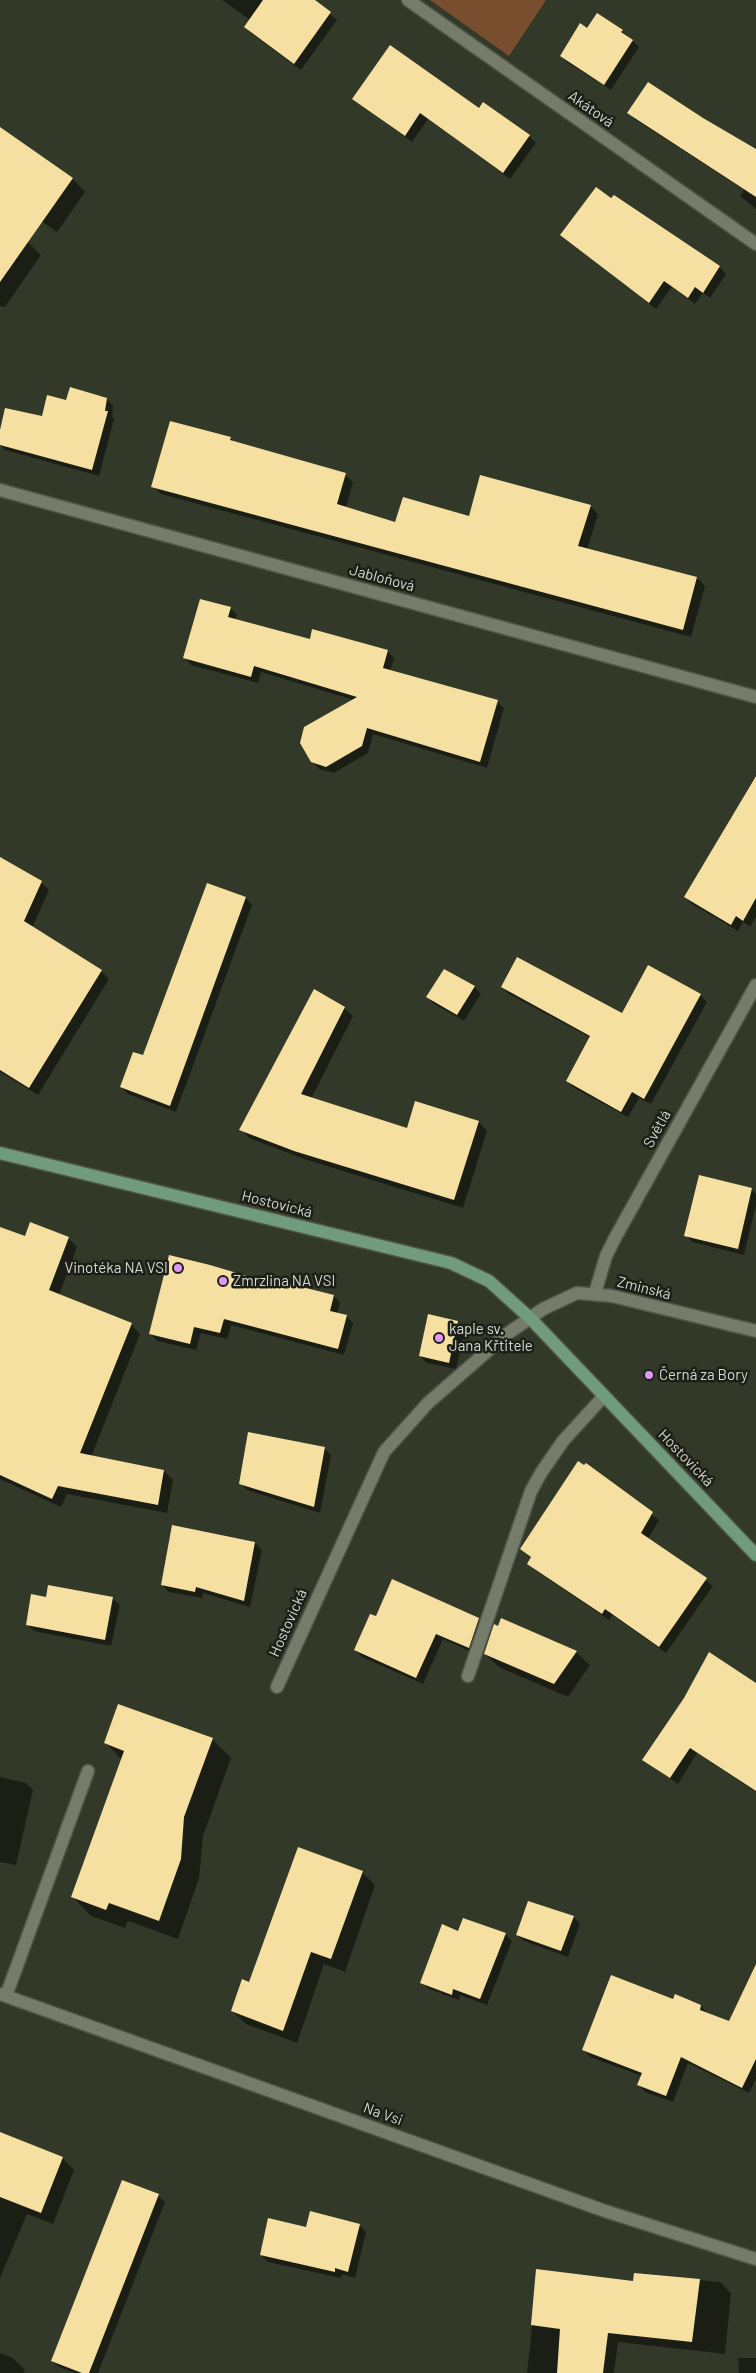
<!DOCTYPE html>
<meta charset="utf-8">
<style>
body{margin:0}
canvas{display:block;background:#333928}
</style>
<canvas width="756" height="2373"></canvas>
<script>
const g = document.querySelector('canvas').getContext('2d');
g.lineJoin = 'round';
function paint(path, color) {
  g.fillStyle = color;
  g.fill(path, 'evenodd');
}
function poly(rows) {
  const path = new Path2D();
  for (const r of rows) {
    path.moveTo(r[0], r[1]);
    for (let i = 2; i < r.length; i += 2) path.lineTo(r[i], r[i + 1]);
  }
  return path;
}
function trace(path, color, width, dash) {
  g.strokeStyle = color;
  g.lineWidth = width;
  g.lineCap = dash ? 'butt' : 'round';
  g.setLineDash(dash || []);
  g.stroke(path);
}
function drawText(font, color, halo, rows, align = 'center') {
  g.font = font + ' Barlow,sans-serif';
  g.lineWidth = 5;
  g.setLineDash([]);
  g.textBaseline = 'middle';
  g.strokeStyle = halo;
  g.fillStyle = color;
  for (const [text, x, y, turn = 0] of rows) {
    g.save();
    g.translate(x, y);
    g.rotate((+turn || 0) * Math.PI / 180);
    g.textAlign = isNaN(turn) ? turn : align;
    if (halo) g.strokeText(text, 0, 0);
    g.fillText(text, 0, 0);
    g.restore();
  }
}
const green = poly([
 [430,0,546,0,509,56]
]);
const shadow = poly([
 [222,0,313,0,337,20,301,70,252,34,245,27,250,20],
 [587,29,622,31,639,47,611,90,568,63,561,56],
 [353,99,479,110,529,136,536,143,510,179,428,119,412,142],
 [629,113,702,119,756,151,756,209,740,196,744,190,636,120],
 [0,129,72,178,85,192,57,232,0,192],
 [614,197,720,267,726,274,710,298,703,293,695,304,672,287,656,309,568,241],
 [0,235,28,242,41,255,5,307,0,306],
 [107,399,113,406,112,417,114,419,99,476,5,450,0,445,0,436,42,418,67,402],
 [230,438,234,442,345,475,353,482,346,508,396,524,590,506,598,514,587,550,697,578,705,586,691,637,161,494,153,486],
 [230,608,237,615,235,620,311,641,387,651,394,658,390,671,497,702,504,708,487,768,373,734,368,753,334,773,319,769,312,761,354,700,261,672,258,683,191,665,185,658],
 [756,775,756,917,750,927,743,922,738,931,692,904,685,897],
 [0,858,41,882,49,890,32,928,101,971,109,979,38,1095,0,1072],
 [208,885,246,898,252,905,176,1112,128,1094,122,1087,144,1057],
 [649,967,700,995,707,1002,651,1104,639,1098,628,1117,574,1088,567,1081,591,1038,509,994,502,987,622,1014],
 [444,970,475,987,481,994,464,1021,434,1004,428,997],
 [344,1008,353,1016,311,1099,407,1129,479,1122,487,1131,463,1208,304,1159,249,1138,241,1129],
 [751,1189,756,1194,756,1205,744,1255,692,1242,686,1235],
 [26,1238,68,1238,77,1247,59,1295,131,1324,140,1334,91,1457,164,1471,173,1480,167,1513,67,1494,61,1507,0,1479,0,1281],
 [278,1287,334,1296,340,1303,337,1314,346,1316,353,1323,344,1355,231,1325,227,1339,201,1333,196,1350,157,1341,150,1334],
 [429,1316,458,1322,465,1329,456,1369,427,1363,420,1356],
 [324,1448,331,1455,320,1513,247,1490,240,1483],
 [586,1465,659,1520,648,1539,713,1586,666,1653,612,1615,609,1620,535,1570,528,1564,531,1558,522,1549],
 [255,1543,262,1550,250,1607,203,1593,202,1598,169,1592,162,1585],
 [49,1587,113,1599,120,1605,111,1646,34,1631,27,1624,47,1598],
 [376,1618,478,1619,485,1626,476,1654,443,1639,423,1684,362,1657,355,1650],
 [498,1628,576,1652,590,1665,568,1697,499,1667,485,1654],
 [756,1715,756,1792,697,1753,678,1784,644,1760],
 [212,1739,231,1758,203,1836,199,1878,178,1939,128,1921,125,1928,91,1916,73,1897,122,1760,105,1742],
 [0,1777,26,1783,33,1790,16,1865,0,1862],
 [362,1872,375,1885,345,1972,324,1964,297,2043,246,2024,232,2011,250,1983],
 [574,1917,580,1924,568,1957,524,1941,517,1935],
 [459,1933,505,1934,512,1941,487,2005,460,1995,459,2000,429,1989,422,1982],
 [756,1967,756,2079,749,2093,688,2063,673,2102,645,2092,639,2085,642,2076,590,2057,584,2050,674,2001,701,2006,707,2013,729,2022],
 [0,2134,62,2158,74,2170,53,2224,27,2214,0,2278],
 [123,2181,158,2196,165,2202,98,2373,74,2373,59,2367,52,2361],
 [359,2225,366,2232,355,2278,342,2274,341,2278,268,2262,261,2255],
 [538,2271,634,2283,635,2274,720,2282,731,2293,725,2354,618,2342,614,2373,527,2373],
 [0,2353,13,2358,25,2370,24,2373,0,2373],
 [738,2358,756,2358,756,2373,739,2373]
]);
const building = poly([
 [263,0,315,0,331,12,294,64,244,27],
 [597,13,623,30,621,32,633,40,604,85,560,56,580,23,587,28],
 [390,45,479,108,483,102,530,135,503,173,420,113,405,136,352,99],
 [648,82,703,118,756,149,756,197,627,113],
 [0,127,73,178,0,282],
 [596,187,611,198,614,195,720,266,703,293,695,287,688,298,664,281,649,303,560,235],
 [70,387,107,398,105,411,108,411,92,470,0,445,0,430,5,408,42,416,47,395,66,400],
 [170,421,231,437,230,440,346,473,337,504,395,522,403,497,469,516,480,475,591,505,578,546,697,577,683,630,151,487],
 [200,599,231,607,228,617,310,639,312,629,388,650,383,668,498,700,480,762,367,728,362,746,326,767,311,762,300,743,304,727,357,697,254,666,251,677,183,658],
 [756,776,756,898,743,921,736,916,731,925,684,897],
 [0,857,42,881,24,921,102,970,29,1088,0,1070],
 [207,883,246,897,170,1106,120,1087,133,1052,143,1055],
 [517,957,622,1013,648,965,701,994,644,1099,632,1092,621,1112,566,1081,590,1036,501,987],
 [444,969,475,986,457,1015,426,997],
 [314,989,345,1007,301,1094,407,1128,415,1101,479,1121,454,1200,294,1151,239,1130],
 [699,1175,752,1188,738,1249,684,1236],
 [30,1222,69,1237,49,1290,132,1323,80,1453,164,1470,158,1505,58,1486,52,1499,0,1475,0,1227,25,1236],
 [169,1255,210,1265,277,1285,278,1281,334,1295,330,1311,347,1315,338,1349,224,1319,220,1333,194,1327,190,1344,149,1334],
 [428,1314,458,1321,449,1363,419,1356],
 [248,1432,325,1447,314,1507,239,1484],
 [578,1461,584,1465,586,1463,653,1512,641,1533,707,1578,659,1647,605,1609,602,1614,527,1564,531,1557,520,1549],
 [172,1525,255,1542,244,1601,196,1587,195,1592,161,1585],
 [392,1579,479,1618,469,1648,436,1634,416,1678,354,1650,370,1614,376,1616],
 [48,1585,113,1597,105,1640,26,1625,31,1594,46,1597],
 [501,1618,577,1651,554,1684,484,1654,494,1624,498,1626],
 [709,1652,756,1683,756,1791,690,1748,670,1778,642,1760,684,1698],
 [118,1704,213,1738,184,1817,181,1859,159,1921,109,1903,106,1910,71,1897,124,1751,104,1743],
 [298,1847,363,1871,331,1959,311,1952,283,2031,231,2011,242,1979,249,1982],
 [528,1901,574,1916,561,1951,516,1935],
 [463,1918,506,1933,480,1999,453,1989,452,1995,420,1983,442,1924,458,1931],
 [756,1964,756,2059,742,2088,681,2057,666,2096,637,2085,642,2073,582,2050,611,1975,673,1999,675,1994,701,2005,700,2010,729,2021],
 [0,2132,63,2157,41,2213,0,2197],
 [122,2180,159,2194,89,2373,82,2373,51,2361],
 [310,2211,360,2224,348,2272,335,2268,335,2272,260,2255,268,2218,306,2227],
 [536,2269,633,2281,634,2273,700,2279,692,2342,608,2333,603,2373,557,2373,560,2329,531,2325]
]);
const minor = poly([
 [408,0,756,244],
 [0,490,756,697],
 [595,1293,606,1256,615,1238,756,985],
 [468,1676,531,1491,541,1473,563,1441,604,1396],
 [277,1687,384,1452,428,1403,507,1334,543,1309,577,1293,612,1296,756,1331],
 [0,1994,605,2211,756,2259],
 [6,1996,88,1771]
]);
const major = poly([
 [0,1153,451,1263,489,1281,530,1318,756,1555]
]);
const markers = [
 [178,1268,5,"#dd99f3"],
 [223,1281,5,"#dd99f3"],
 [439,1338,5,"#dd99f3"],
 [649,1375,5,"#dd99f3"]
];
const streetNames = [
 ["Akátová",591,109,35],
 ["Jabloňová",382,578,15],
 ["Světlá",657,1129,-61],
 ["Hostovická",277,1204,14],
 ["Zminská",644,1288,14],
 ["Hostovická",686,1458,46],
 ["Hostovická",288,1623,-66],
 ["Na Vsi",383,2114,20]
];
const poiNames = [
 ["Vinotéka NA VSI",168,1268,"right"],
 ["Zmrzlina NA VSI",233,1281],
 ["kaple sv.",449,1329],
 ["Jana Křtitele",449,1346],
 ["Černá za Bory",659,1375]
];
paint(green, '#784e2e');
paint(shadow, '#0007');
paint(building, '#f5dfa1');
trace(minor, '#4f5446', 15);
trace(major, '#4f5446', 15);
trace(minor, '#757c69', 12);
trace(major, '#709b7c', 12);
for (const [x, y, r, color] of markers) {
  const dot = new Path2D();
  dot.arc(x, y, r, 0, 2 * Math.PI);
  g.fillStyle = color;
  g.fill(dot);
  trace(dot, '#1c1f18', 2);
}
drawText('15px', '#d5d9cf', '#1c1f18', streetNames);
drawText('15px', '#d5d9cf', '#1c1f18', poiNames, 'left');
</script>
